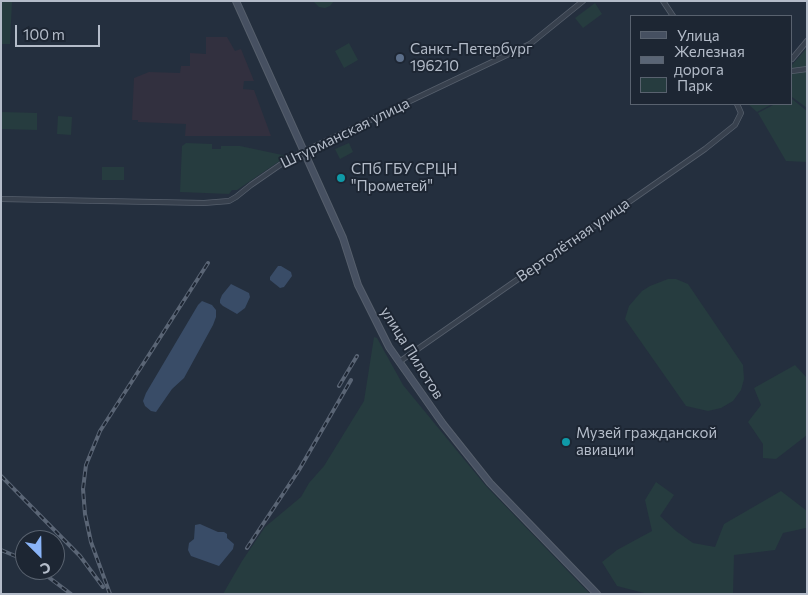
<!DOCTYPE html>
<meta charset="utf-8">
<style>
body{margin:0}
#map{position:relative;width:808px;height:595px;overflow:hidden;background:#242f3e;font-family:Commissioner,sans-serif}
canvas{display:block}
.frame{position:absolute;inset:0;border:2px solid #b4bcc9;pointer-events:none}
.legend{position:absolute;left:630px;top:15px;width:162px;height:90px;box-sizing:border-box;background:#1d2633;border:1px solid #59626f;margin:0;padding:6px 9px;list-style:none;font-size:15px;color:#b4bcc9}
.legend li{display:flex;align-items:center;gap:10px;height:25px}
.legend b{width:25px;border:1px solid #59626f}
.north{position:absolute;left:15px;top:530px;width:50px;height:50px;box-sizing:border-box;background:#1d2633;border:1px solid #59626f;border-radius:50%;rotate:157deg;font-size:14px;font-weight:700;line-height:20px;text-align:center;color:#b4bcc9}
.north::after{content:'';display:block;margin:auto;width:18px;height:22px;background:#8ab4f8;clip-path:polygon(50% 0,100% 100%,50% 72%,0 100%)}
.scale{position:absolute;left:15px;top:25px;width:85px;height:22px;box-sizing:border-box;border:2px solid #b4bcc9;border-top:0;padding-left:6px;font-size:15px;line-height:18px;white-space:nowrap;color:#b4bcc9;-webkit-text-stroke:4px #1d2633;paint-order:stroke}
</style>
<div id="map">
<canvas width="808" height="595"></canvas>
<div class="frame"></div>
<ul class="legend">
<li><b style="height:6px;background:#465061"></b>Улица</li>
<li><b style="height:6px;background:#5a6575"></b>Железная дорога</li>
<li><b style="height:14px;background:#263c3f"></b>Парк</li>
</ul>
<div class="north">С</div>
<div class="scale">100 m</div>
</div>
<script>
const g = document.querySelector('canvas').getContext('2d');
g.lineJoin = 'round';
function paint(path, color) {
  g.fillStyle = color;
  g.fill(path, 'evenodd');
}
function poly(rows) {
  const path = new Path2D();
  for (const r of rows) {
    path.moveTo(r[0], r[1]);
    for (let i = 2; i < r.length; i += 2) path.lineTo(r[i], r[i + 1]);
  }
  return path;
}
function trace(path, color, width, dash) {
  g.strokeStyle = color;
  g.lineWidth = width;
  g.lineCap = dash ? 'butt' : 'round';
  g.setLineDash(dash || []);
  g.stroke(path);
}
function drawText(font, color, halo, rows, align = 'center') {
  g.font = font + ' Commissioner,sans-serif';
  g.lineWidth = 4;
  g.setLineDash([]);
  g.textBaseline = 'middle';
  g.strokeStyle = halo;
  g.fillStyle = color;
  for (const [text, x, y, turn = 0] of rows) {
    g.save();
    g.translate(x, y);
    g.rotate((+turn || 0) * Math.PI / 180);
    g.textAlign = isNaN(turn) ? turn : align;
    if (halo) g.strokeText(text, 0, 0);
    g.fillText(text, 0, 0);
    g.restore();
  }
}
const medical = poly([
 [206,37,227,37,235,51,241,49,254,81,244,81,243,89,254,90,271,136,185,136,186,124,138,122,138,120,132,120,134,78,149,72,180,73,181,66,190,66,190,53,206,54]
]);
const green = poly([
 [1,1,12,1,10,44,1,44],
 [313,1,334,1,330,6,325,8,319,7],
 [595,3,602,14,583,28,575,18],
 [349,43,358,60,344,68,335,51],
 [807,48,807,108,792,97,792,65],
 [792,99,807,111,807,162,786,161,758,113,775,104,792,104],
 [748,104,772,104,757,112],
 [2,112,37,113,37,130,2,129],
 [58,116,72,117,71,135,57,134],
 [186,143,212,144,212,149,221,149,221,146,240,146,287,156,237,190,232,190,229,194,180,192,182,146],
 [349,143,353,152,340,159,335,149],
 [102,167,124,167,124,180,102,180],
 [668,279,676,279,688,284,743,365,744,379,741,390,733,401,721,408,708,411,686,406,625,319,629,306,642,291,650,286],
 [374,337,377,338,403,385,486,486,590,594,223,594,242,561,265,527,301,497,309,483,324,466,364,401],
 [795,365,807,378,807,435,776,459,763,458,763,444,748,422,761,405,754,388],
 [656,482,674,495,660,516,676,531,693,543,715,547,724,524,781,491,807,511,806,528,783,533,775,550,734,555,733,594,648,594,617,586,602,562,617,550,652,531,645,500]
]);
const water = poly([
 [278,266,281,266,291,272,292,276,284,287,280,288,270,280,270,277],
 [231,284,249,293,250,297,245,308,237,314,223,306,220,303,220,300,222,295],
 [202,301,212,305,216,310,216,317,213,325,184,378,172,389,156,412,151,411,145,406,143,401,146,393,198,305],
 [200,524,218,532,224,532,227,534,227,538,234,544,233,549,219,566,191,556,188,550,189,543,194,539,195,525]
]);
const street = poly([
 [663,1,673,16],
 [792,59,807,41],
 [792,71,807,69],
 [1,199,204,203,229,201,236,197,251,185,290,158,530,44,583,1],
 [399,362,705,149,735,125,741,113,737,104]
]);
const secondary = poly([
 [236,1,343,238,358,285,389,347,443,424,490,483,597,594]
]);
const rail = poly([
 [339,386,357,356],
 [1,476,80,556,103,587],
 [247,548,299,470,351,380],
 [1,550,25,560],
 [34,570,47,576,71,594],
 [110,594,91,542,85,514,83,489,86,465,100,431,208,263]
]);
const markers = [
 [400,58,5,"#5c6f8a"],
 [341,178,5,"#0f9aa8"],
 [566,442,5,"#0f9aa8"]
];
const poiNames = [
 ["Санкт-Петербург",410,49],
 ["196210",410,66],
 ["СПб ГБУ СРЦН",351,169],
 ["\"Прометей\"",351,186],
 ["Музей гражданской",576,433],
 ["авиации",576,450]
];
const streetNames = [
 ["Штурманская улица",345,133,-26],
 ["Вертолётная улица",573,240,-35],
 ["улица Пилотов",412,353,58]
];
paint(medical, '#32303f');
paint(green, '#263c3f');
paint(water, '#394c67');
trace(street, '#565f6c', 6);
trace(secondary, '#565f6c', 8);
trace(street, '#38414e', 4.5);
trace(secondary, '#465061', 6);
trace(rail, '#5a6575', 4);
trace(rail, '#1d2633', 2, [5.5]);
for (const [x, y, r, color] of markers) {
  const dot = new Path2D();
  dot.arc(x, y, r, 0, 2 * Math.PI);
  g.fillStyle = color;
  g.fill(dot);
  trace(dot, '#1d2633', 2);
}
drawText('15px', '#b4bcc9', '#1d2633', poiNames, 'left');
drawText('15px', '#b4bcc9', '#1d2633', streetNames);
</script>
